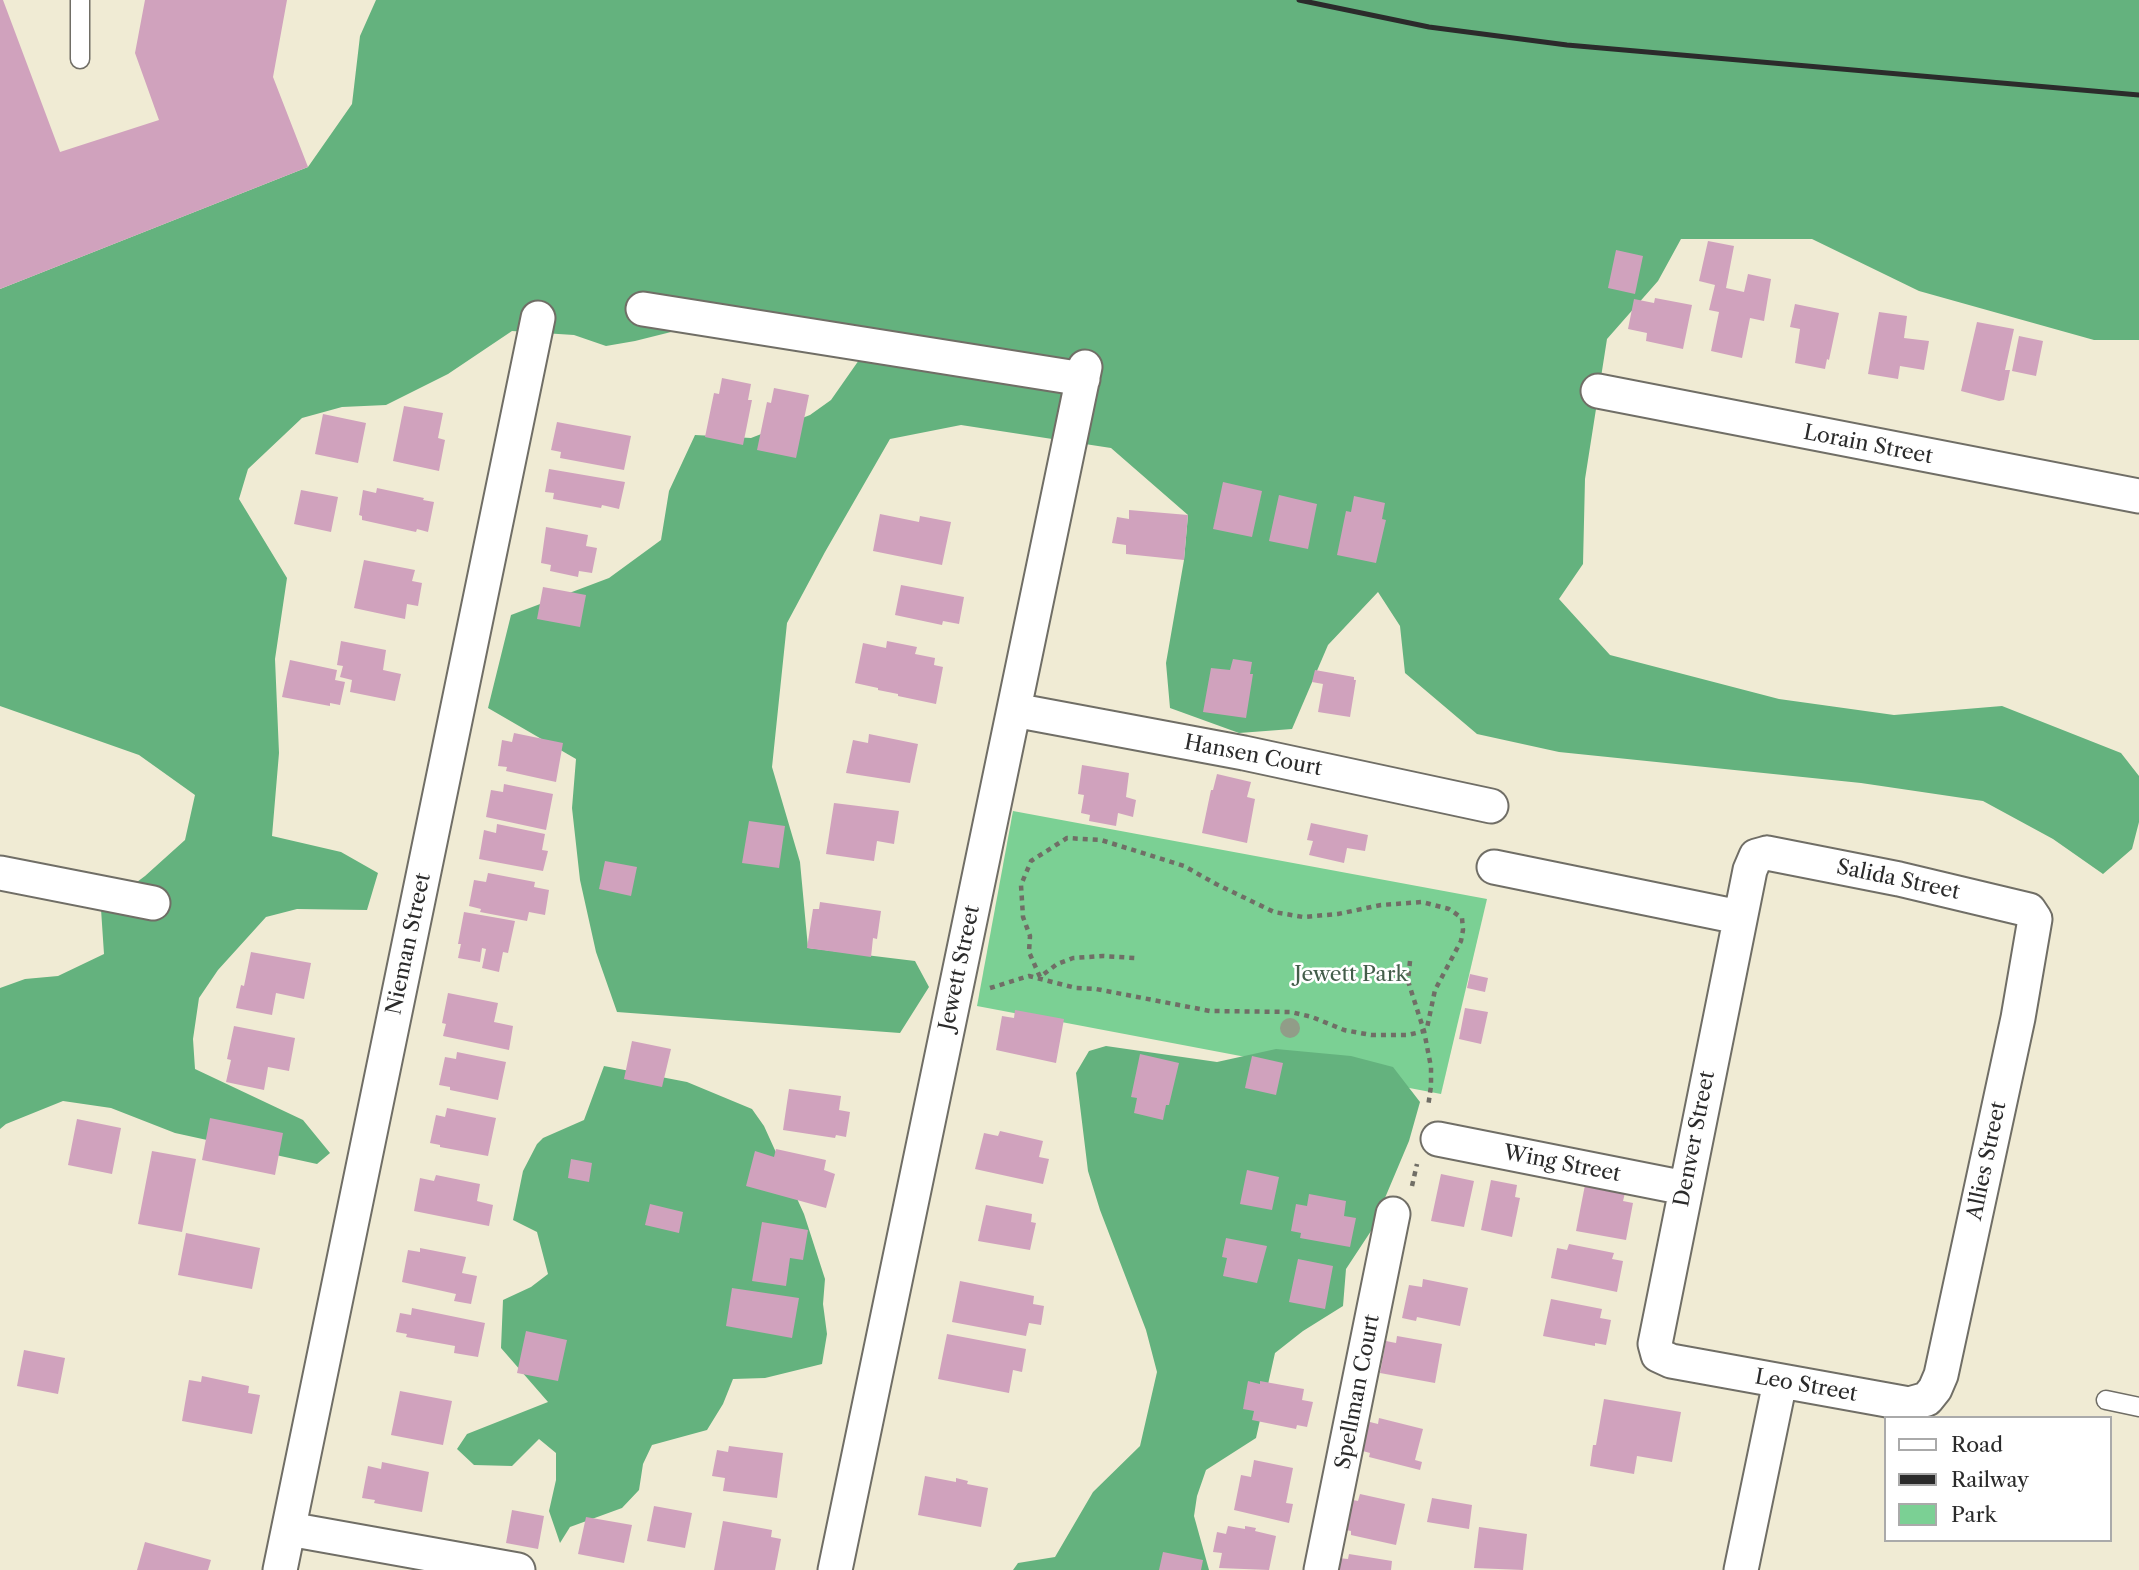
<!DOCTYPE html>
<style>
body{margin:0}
#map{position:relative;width:2139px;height:1570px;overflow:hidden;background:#f0ebd4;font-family:"Libre Caslon Text",serif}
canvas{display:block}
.legend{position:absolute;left:1884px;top:1416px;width:228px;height:126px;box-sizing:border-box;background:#fff;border:2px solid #aaa;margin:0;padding:9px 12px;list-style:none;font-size:21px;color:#2b2b2b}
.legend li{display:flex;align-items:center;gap:14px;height:35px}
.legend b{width:35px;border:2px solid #aaa}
</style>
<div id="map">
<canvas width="2139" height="1570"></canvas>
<ul class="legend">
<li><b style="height:9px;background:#fff"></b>Road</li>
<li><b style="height:9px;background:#2b2b2b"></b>Railway</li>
<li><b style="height:19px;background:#7bd094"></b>Park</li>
</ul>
</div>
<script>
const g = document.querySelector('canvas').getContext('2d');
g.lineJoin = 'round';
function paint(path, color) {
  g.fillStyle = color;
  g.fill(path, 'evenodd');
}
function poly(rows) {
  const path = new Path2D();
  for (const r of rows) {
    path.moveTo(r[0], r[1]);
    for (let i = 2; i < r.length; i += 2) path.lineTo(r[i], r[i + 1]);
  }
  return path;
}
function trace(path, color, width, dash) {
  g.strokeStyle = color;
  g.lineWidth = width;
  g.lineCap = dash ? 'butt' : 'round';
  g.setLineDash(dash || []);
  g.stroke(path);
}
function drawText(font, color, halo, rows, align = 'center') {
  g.font = font + ' "Libre Caslon Text",serif';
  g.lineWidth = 5;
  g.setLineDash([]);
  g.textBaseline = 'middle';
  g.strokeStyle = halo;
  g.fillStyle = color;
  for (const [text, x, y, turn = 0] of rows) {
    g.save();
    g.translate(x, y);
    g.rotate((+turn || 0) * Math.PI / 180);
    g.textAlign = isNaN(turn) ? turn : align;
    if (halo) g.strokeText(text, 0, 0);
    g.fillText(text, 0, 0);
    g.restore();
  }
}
const green = poly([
 [1013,811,1487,899,1441,1094,977,1006]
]);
const forest = poly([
 [376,0,2139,0,2139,340,2094,340,1919,291,1812,239,1681,239,1658,281,1607,339,1585,479,1583,564,1559,599,1610,655,1779,699,1894,715,2002,706,2121,753,2139,776,2139,822,2132,849,2103,874,2053,839,1983,801,1861,783,1559,752,1477,734,1405,673,1400,626,1378,592,1328,645,1292,729,1239,733,1170,708,1166,663,1184,560,1188,515,1111,448,961,425,890,439,825,552,787,623,772,767,800,862,808,948,915,961,929,987,900,1033,617,1012,596,952,580,880,572,808,576,759,488,708,511,615,609,578,661,540,669,491,695,435,751,438,810,415,831,400,859,360,850,330,739,315,635,341,606,346,574,335,512,331,448,374,386,405,342,407,302,418,248,469,239,499,287,578,275,659,279,753,272,836,341,852,378,873,367,910,297,909,266,917,218,970,199,998,193,1039,195,1069,303,1120,330,1153,317,1164,175,1133,111,1108,63,1101,6,1124,0,1129,0,988,25,979,58,976,104,954,101,909,145,876,185,840,195,795,139,755,0,706,0,289,308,167,352,104,360,36],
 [1106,1046,1217,1062,1276,1049,1351,1056,1393,1067,1420,1102,1409,1141,1371,1231,1346,1269,1343,1306,1303,1331,1275,1353,1256,1438,1206,1470,1197,1496,1194,1516,1209,1570,1013,1570,1018,1563,1055,1557,1093,1492,1140,1446,1157,1372,1146,1330,1100,1210,1088,1171,1076,1073,1089,1051],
 [604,1066,687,1082,752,1109,764,1126,804,1214,825,1279,823,1304,827,1334,822,1364,765,1378,733,1379,723,1404,707,1430,652,1445,643,1464,639,1490,622,1508,570,1527,560,1543,549,1511,556,1480,556,1453,539,1439,512,1466,474,1465,457,1449,467,1434,548,1402,501,1348,503,1300,531,1287,548,1274,537,1232,513,1220,523,1171,537,1144,543,1138,584,1120]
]);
const building = poly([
 [0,0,3,0,60,152,159,120,135,53,145,0,287,0,273,77,308,167,0,289],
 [1708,241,1734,246,1726,288,1744,292,1748,274,1771,279,1764,321,1750,318,1742,358,1711,351,1719,312,1709,310,1715,285,1699,281],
 [1616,250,1643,256,1635,294,1608,288],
 [1655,298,1692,305,1683,349,1646,341,1647,333,1628,329,1634,299,1654,303],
 [1795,304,1839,313,1829,360,1827,359,1825,369,1795,363,1800,329,1790,327],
 [1879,312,1907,316,1904,338,1929,341,1924,370,1900,366,1898,379,1868,374],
 [1977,322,2014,329,2005,370,2010,370,2004,400,1999,401,1961,391],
 [2019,336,2043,341,2036,376,2012,371],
 [722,378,751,384,748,400,752,400,743,445,705,437,714,393,719,394],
 [774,388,809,395,796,458,757,450,767,402,771,403],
 [404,406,443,413,438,438,445,440,439,471,393,461],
 [323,414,366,423,358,463,315,454],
 [557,422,631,436,624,470,560,458,561,452,551,450],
 [549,469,625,482,619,509,602,505,601,508,553,499,554,493,545,492],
 [1223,482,1262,491,1252,537,1213,529],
 [377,488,424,498,423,500,434,502,428,532,417,529,416,532,362,520,362,516,359,515,363,490,376,493],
 [301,490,338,497,331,532,294,524],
 [1279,495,1317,504,1308,549,1269,541],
 [1354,496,1385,503,1382,519,1386,520,1376,563,1337,555,1346,511,1351,512],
 [1129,510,1188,515,1184,560,1126,554,1126,545,1112,543,1117,517,1129,519],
 [880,514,919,522,920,516,951,522,942,565,873,551],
 [546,527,588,535,586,546,597,548,592,573,579,571,578,577,550,571,551,565,541,563],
 [364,560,415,570,412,581,422,583,418,606,407,604,405,619,354,608],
 [901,585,964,597,959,624,943,621,942,625,895,615],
 [543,587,586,595,580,627,537,619],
 [341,641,386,650,383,670,401,674,395,701,350,692,352,680,340,677,343,666,337,665],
 [887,641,917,647,915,654,935,658,934,665,943,667,936,704,898,696,898,694,878,690,878,688,855,683,863,643,886,648],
 [1233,659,1252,662,1250,674,1253,674,1246,718,1203,712,1211,668,1230,670],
 [290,660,337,670,335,680,345,682,340,705,330,703,330,706,282,697],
 [1315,670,1354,677,1354,680,1356,680,1350,717,1318,712,1323,684,1312,682],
 [514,733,563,743,556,782,506,771,507,767,498,766,502,740,512,742],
 [869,734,918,744,910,783,846,773,853,740,868,743],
 [1082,765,1129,773,1126,797,1136,800,1133,817,1118,813,1116,826,1089,821,1090,815,1081,813,1084,795,1078,794],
 [1217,774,1251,782,1247,797,1255,799,1247,843,1202,833,1211,790,1213,790],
 [504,784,553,794,546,830,486,817,491,790,503,792],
 [834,803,899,811,894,844,877,841,874,861,826,854],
 [749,821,785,826,779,868,742,863],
 [1311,823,1368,835,1365,851,1347,848,1344,863,1309,855,1313,841,1307,840],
 [497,824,545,834,542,850,548,851,543,871,479,859,484,830,496,833],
 [605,861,637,867,631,896,599,889],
 [488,873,535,882,534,887,549,890,545,915,529,912,527,921,480,912,481,909,469,906,474,880,486,882],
 [820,902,881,911,877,939,873,938,871,957,807,948,813,909,819,909],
 [464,912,515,921,508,953,503,952,499,972,482,968,486,949,482,948,480,962,458,958,461,944,458,944],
 [251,952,311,963,304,999,276,993,272,1015,236,1008,241,985,244,986],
 [1470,974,1488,978,1485,992,1467,988],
 [448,993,498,1003,494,1022,513,1026,509,1050,443,1036,446,1024,442,1023],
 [1465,1008,1488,1012,1481,1044,1459,1039],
 [1015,1010,1064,1019,1056,1063,996,1050,1002,1016,1014,1018],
 [234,1026,295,1038,289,1071,268,1067,264,1090,226,1082,231,1060,227,1059],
 [632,1041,671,1049,662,1087,624,1079],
 [457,1052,506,1062,498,1100,450,1090,450,1087,439,1085,445,1057,456,1059],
 [1140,1054,1179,1063,1169,1105,1166,1105,1163,1120,1134,1113,1137,1098,1131,1097],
 [1252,1056,1283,1063,1276,1095,1245,1088],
 [789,1089,841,1096,839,1110,850,1112,846,1137,836,1135,835,1138,783,1130],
 [447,1108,496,1118,488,1156,440,1147,440,1145,430,1143,436,1115,445,1117],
 [210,1118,283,1133,275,1175,202,1160],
 [77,1119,121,1128,112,1174,68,1165],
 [1000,1131,1043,1141,1039,1157,1049,1159,1043,1184,975,1169,984,1133,998,1136],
 [776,1149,826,1160,824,1170,835,1174,826,1208,746,1186,755,1151,774,1157],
 [152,1151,196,1159,182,1232,138,1224],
 [571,1159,592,1163,589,1182,568,1178],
 [1247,1170,1279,1177,1272,1210,1240,1204],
 [1441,1174,1474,1181,1464,1227,1431,1221],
 [436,1175,480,1184,477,1201,493,1205,489,1226,414,1211,420,1178,434,1181],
 [1491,1180,1517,1185,1515,1197,1520,1198,1512,1237,1481,1230],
 [1585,1185,1625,1193,1623,1201,1633,1203,1626,1240,1576,1231],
 [1309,1194,1346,1201,1344,1216,1356,1218,1350,1247,1300,1238,1301,1233,1291,1231,1296,1204,1307,1206],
 [650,1204,683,1212,679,1233,645,1225],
 [986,1205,1032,1214,1031,1222,1036,1223,1030,1250,978,1241],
 [762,1222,808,1230,803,1260,790,1258,786,1286,752,1281],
 [186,1233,260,1248,252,1289,178,1275],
 [1226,1238,1267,1246,1257,1283,1223,1276,1227,1258,1222,1257],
 [1569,1244,1614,1253,1612,1259,1623,1261,1617,1292,1551,1278,1557,1248,1567,1250],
 [420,1248,466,1257,462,1273,477,1276,471,1304,454,1301,456,1294,402,1282,408,1250,420,1252],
 [1298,1259,1333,1266,1325,1309,1289,1302],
 [1423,1279,1468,1288,1460,1326,1417,1317,1416,1321,1402,1318,1409,1285,1422,1287],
 [960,1281,1034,1296,1033,1304,1044,1306,1041,1325,1029,1323,1026,1336,952,1322],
 [732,1288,799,1298,792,1338,726,1326],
 [1551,1299,1602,1309,1600,1318,1611,1320,1606,1345,1595,1343,1595,1346,1543,1336],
 [412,1308,485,1323,478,1357,454,1353,455,1346,406,1337,407,1334,396,1332,400,1313,411,1315],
 [526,1331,567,1340,558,1381,517,1373],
 [947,1334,1026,1349,1022,1372,1013,1370,1009,1393,938,1379],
 [1397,1336,1442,1344,1435,1383,1380,1373,1386,1341,1396,1343],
 [24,1350,65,1358,58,1394,17,1386],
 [202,1376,249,1386,248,1393,260,1395,252,1434,182,1421,189,1380,201,1382],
 [1248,1381,1260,1384,1260,1381,1304,1389,1302,1400,1313,1402,1307,1427,1297,1425,1296,1429,1252,1420,1254,1411,1243,1409],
 [400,1391,452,1401,443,1445,391,1435],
 [1604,1399,1681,1412,1672,1462,1637,1456,1634,1474,1590,1466,1593,1445,1596,1445],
 [1379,1418,1423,1429,1415,1460,1422,1462,1420,1470,1369,1457,1370,1453,1359,1450,1366,1421,1378,1424],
 [729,1446,783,1453,777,1498,723,1491,725,1478,712,1476,717,1450,728,1452],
 [1254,1460,1293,1468,1286,1503,1293,1504,1289,1523,1234,1510,1241,1475,1251,1477],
 [382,1462,429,1472,422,1512,374,1503,375,1500,362,1498,368,1466,381,1469],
 [925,1476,956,1482,956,1478,968,1481,967,1484,988,1488,981,1527,918,1515],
 [1360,1494,1405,1504,1396,1545,1351,1535,1351,1531,1341,1529,1348,1499,1358,1501],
 [1432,1498,1472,1505,1469,1529,1427,1522],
 [654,1506,692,1513,685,1548,647,1541],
 [512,1510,544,1516,538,1549,506,1543],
 [586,1517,632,1525,624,1563,578,1554],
 [723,1521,772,1530,771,1537,781,1539,775,1570,714,1570],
 [1228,1526,1245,1529,1245,1526,1256,1528,1255,1531,1276,1536,1269,1570,1219,1568,1222,1553,1213,1552,1217,1532,1226,1534],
 [1479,1527,1527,1534,1523,1570,1474,1568],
 [145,1542,211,1560,208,1570,137,1570],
 [1163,1552,1203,1560,1201,1570,1159,1570],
 [1349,1554,1392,1561,1391,1570,1336,1570,1338,1558,1348,1559]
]);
const path = poly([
 [1410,961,1408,981,1424,1031,1431,1067,1431,1086,1428,1107],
 [990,988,1029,976,1076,988,1096,989,1210,1011,1291,1012,1312,1017,1344,1030,1371,1035,1408,1035,1424,1031,1427,1028,1435,990,1461,941,1463,930,1462,918,1449,909,1422,902,1381,905,1338,914,1303,917,1274,912,1216,884,1184,866,1101,840,1067,838,1031,861,1021,885,1023,917,1030,936,1029,952,1040,977,1057,964,1073,958,1103,956,1135,958],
 [1412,1186,1417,1164]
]);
const service = poly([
 [80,59,80,0],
 [2106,1400,2139,1407]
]);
const minor = poly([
 [643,309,1083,379],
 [1598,391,2139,496],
 [1014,710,1244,753,1491,806],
 [1767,853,1899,879,2029,910,2035,919,2018,1018,1941,1375,1935,1389,1927,1399,1909,1404,1671,1361,1658,1355,1655,1344,1750,870,1756,856,1767,853],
 [1494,867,1739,917],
 [0,873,153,903],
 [1438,1139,1685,1188],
 [289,1529,518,1570],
 [280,1570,538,318],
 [835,1570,1085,367],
 [1321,1570,1393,1214],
 [1741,1570,1780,1382]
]);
const rail = poly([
 [1299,0,1429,27,1567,45,2139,95]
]);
const trees = [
 [1290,1028]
];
const streetNames = [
 ["Lorain Street",1868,445,11],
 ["Hansen Court",1253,756,11],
 ["Salida Street",1898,880,12],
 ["Nieman Street",409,944,-78],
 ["Jewett Street",960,968,-78],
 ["Denver Street",1695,1139,-79],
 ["Allies Street",1987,1161,-78],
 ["Wing Street",1562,1164,11],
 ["Leo Street",1806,1386,10],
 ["Spellman Court",1358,1392,-79]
];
const parkNames = [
 ["Jewett Park",1351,975]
];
paint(green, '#7bd094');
paint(forest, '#64b27e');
paint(building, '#d0a2bd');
trace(service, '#706e66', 21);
trace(minor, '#706e66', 37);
trace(path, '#706e66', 4.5, [5, 5]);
trace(service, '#fff', 18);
trace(minor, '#fff', 33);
trace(rail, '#2b2b2b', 5);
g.fillStyle = '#919d88';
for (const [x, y] of trees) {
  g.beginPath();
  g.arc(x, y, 10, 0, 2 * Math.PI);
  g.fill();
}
drawText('21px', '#2b2b2b', '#fff', streetNames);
drawText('21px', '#435d4a', '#fff', parkNames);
</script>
